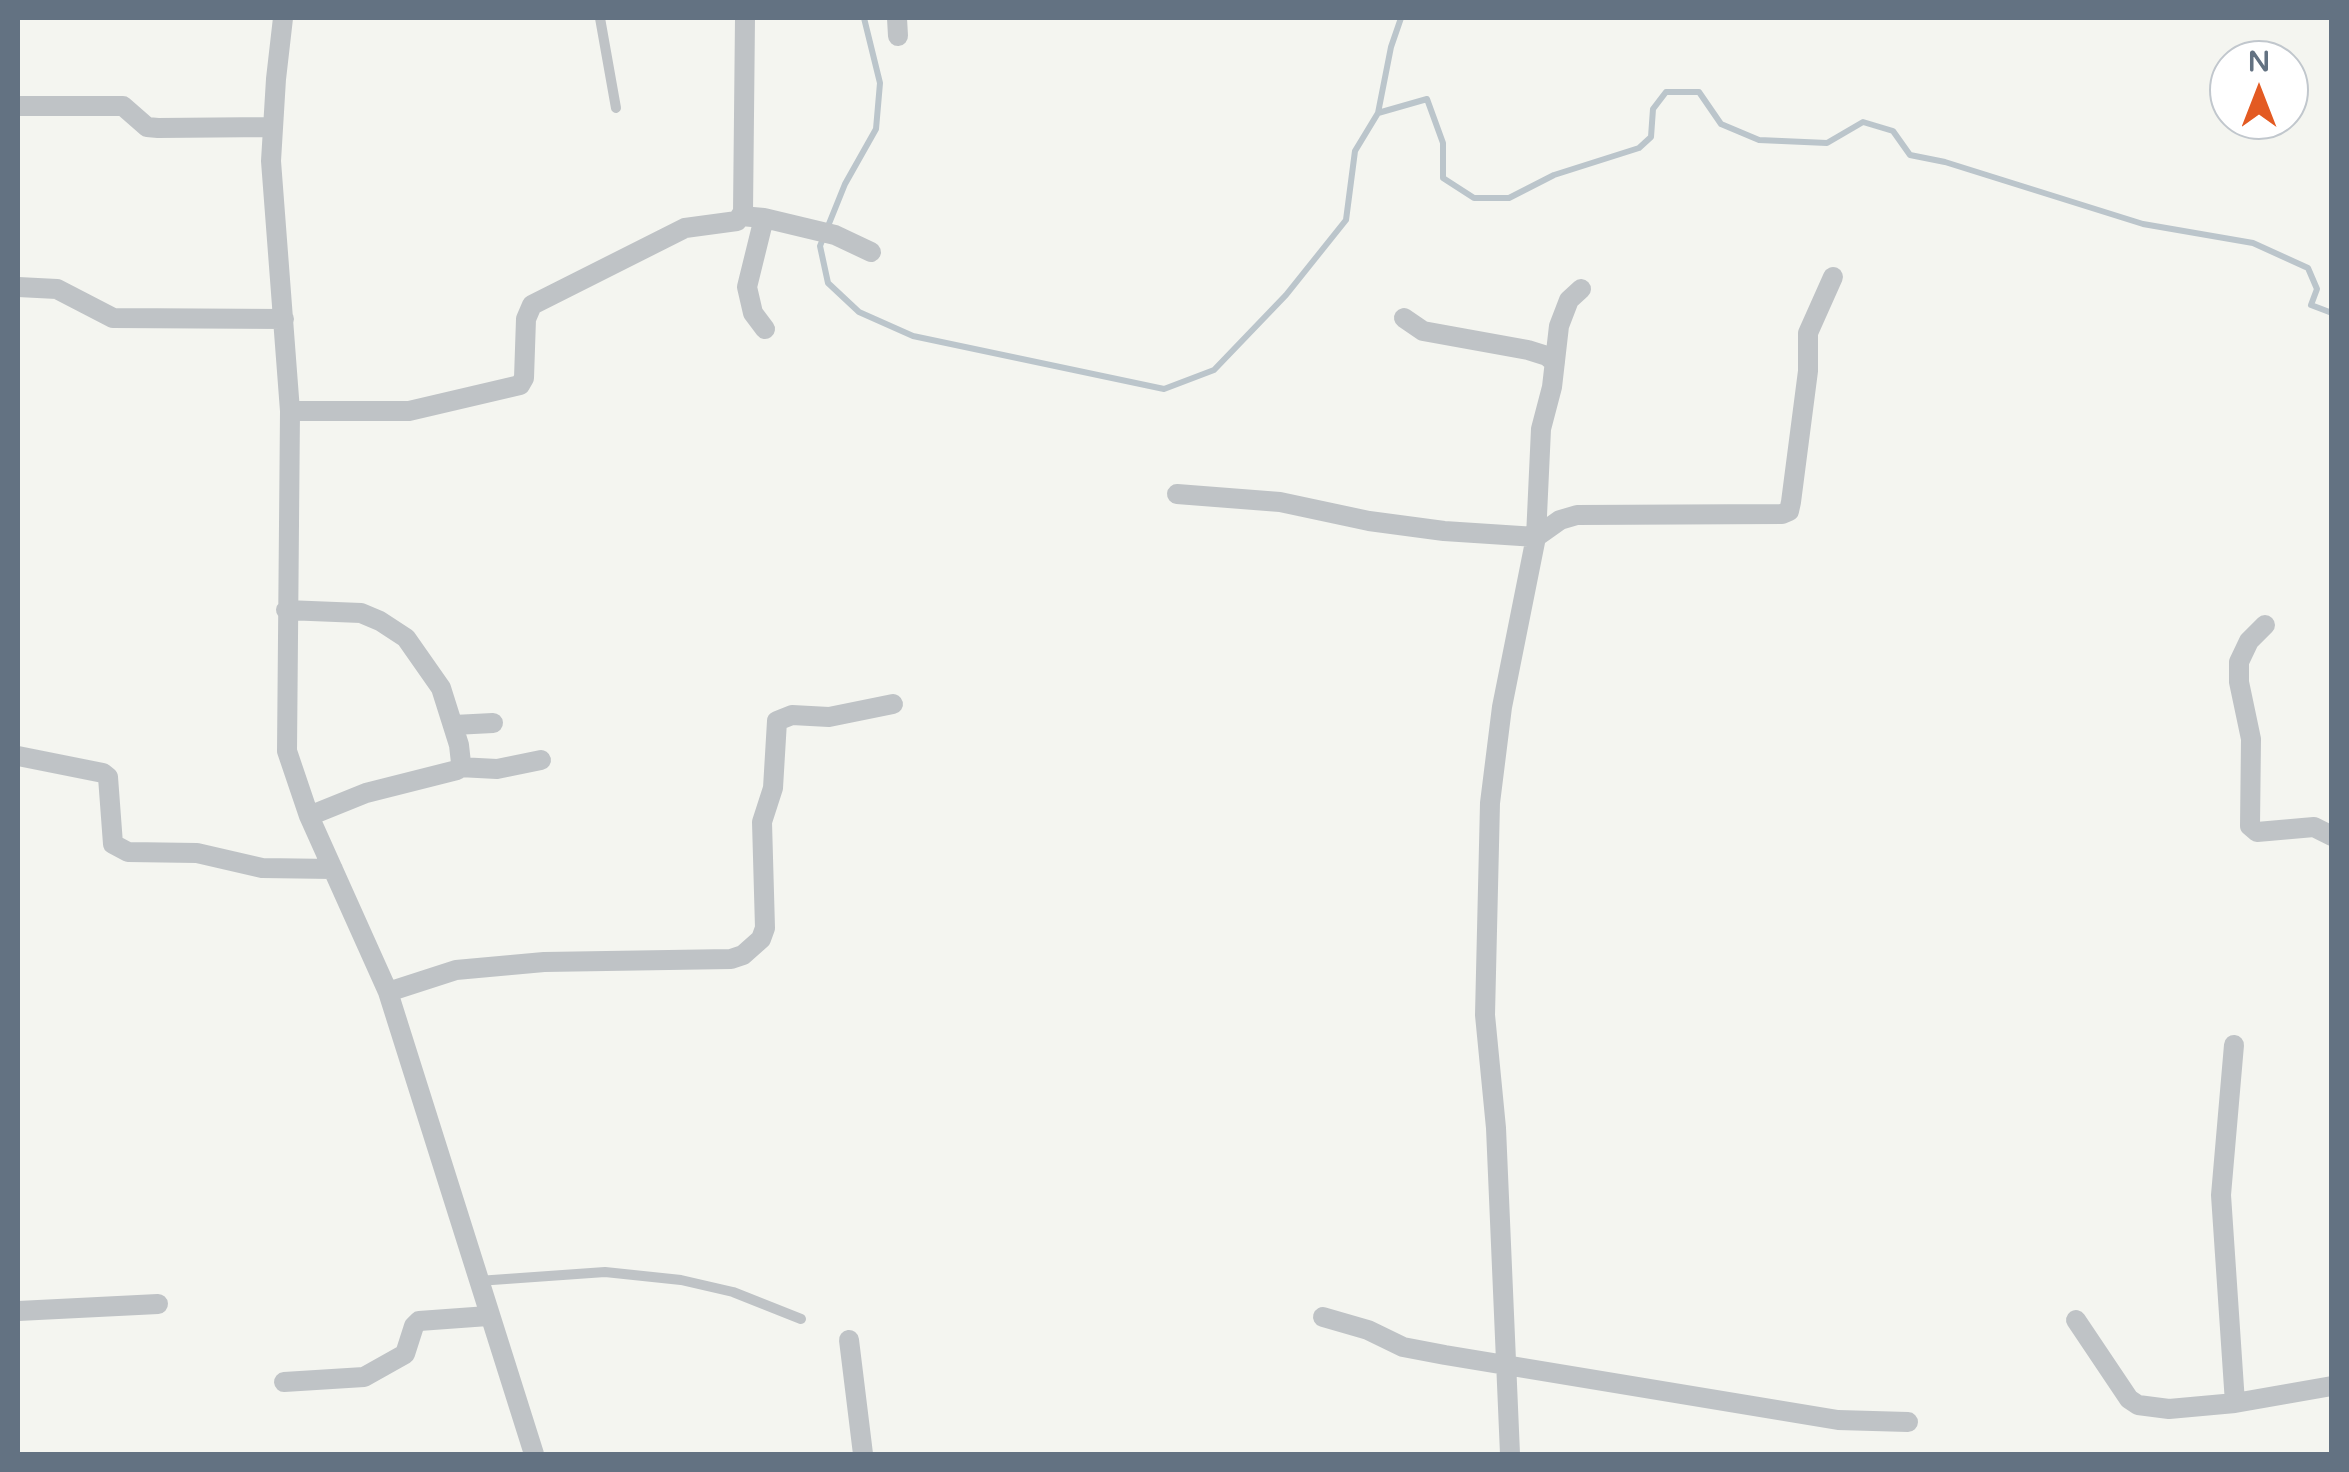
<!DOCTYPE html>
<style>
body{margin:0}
#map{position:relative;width:2349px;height:1472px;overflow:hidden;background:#f4f5f0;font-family:"Varela Round",sans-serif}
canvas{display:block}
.frame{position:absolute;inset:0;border:20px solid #637282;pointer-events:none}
.north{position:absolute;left:2209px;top:40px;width:100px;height:100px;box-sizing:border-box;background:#fff;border:2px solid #c1c7cd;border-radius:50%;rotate:0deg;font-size:28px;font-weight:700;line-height:40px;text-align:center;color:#637282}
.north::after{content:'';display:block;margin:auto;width:35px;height:45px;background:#e35a22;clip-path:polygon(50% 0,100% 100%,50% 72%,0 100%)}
</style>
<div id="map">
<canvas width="2349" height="1472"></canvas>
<div class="frame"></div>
<div class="north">N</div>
</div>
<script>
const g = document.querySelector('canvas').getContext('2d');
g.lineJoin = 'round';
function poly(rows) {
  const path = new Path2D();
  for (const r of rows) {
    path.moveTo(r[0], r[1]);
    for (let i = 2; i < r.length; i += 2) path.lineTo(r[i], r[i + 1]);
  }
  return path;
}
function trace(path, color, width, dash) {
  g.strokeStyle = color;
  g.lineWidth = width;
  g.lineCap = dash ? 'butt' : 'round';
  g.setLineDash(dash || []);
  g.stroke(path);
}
const stream = poly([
 [864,18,880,83,876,129,845,184,820,246,828,283,859,312,913,336,1164,389,1214,370,1286,295,1346,220,1355,151,1378,113,1427,99,1443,143,1443,178,1474,198,1509,198,1554,175,1639,148,1651,137,1653,109,1666,92,1699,92,1721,124,1759,140,1827,143,1863,122,1893,131,1910,155,1945,162,2143,224,2253,243,2308,268,2317,289,2311,305,2332,313],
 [1378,113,1391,47,1401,18]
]);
const service = poly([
 [600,18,616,108],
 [478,1281,605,1272,681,1280,733,1292,801,1319]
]);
const minor = poly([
 [283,18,276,79,271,161,290,411,287,751,309,816,388,992,534,1454],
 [897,18,898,36],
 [18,106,123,106,147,127,158,128,272,127],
 [741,216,764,218,835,235,871,252],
 [764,218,747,287,753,313,765,329],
 [18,287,57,289,113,318,284,319],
 [1404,318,1423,331,1528,350,1547,356,1555,363],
 [290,411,409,411,520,385,524,378,526,319,532,305,685,228,737,221,743,212,745,18],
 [1177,494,1280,502,1369,521,1444,531,1536,537,1560,520,1577,515,1782,514,1789,511,1791,502,1808,371,1808,333,1833,277],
 [286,610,361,613,380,621,406,638,441,688,459,745,461,763,457,770,366,793,309,816],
 [2265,625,2249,641,2239,662,2239,682,2251,739,2250,826,2257,832,2314,827,2332,836],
 [454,725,493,723],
 [18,756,103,773,108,777,113,844,128,852,197,853,262,868,333,869],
 [459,767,497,769,541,760],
 [388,992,456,970,544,962,731,959,743,955,761,939,765,928,762,822,773,788,777,721,792,715,829,717,893,704],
 [2234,1045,2221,1195,2235,1403],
 [18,1311,158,1304],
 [1323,1317,1368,1330,1403,1347,1445,1355,1838,1420,1908,1422],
 [2076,1320,2129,1399,2138,1405,2169,1409,2235,1403,2332,1386],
 [849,1340,863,1454],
 [284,1382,364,1377,405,1354,414,1326,419,1321,488,1316],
 [1510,1454,1496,1128,1485,1015,1490,803,1502,707,1536,537,1541,429,1552,387,1559,326,1569,300,1581,289]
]);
trace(stream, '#bbc5cb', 6);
trace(service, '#bfc3c6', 10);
trace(minor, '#bfc3c6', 20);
</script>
